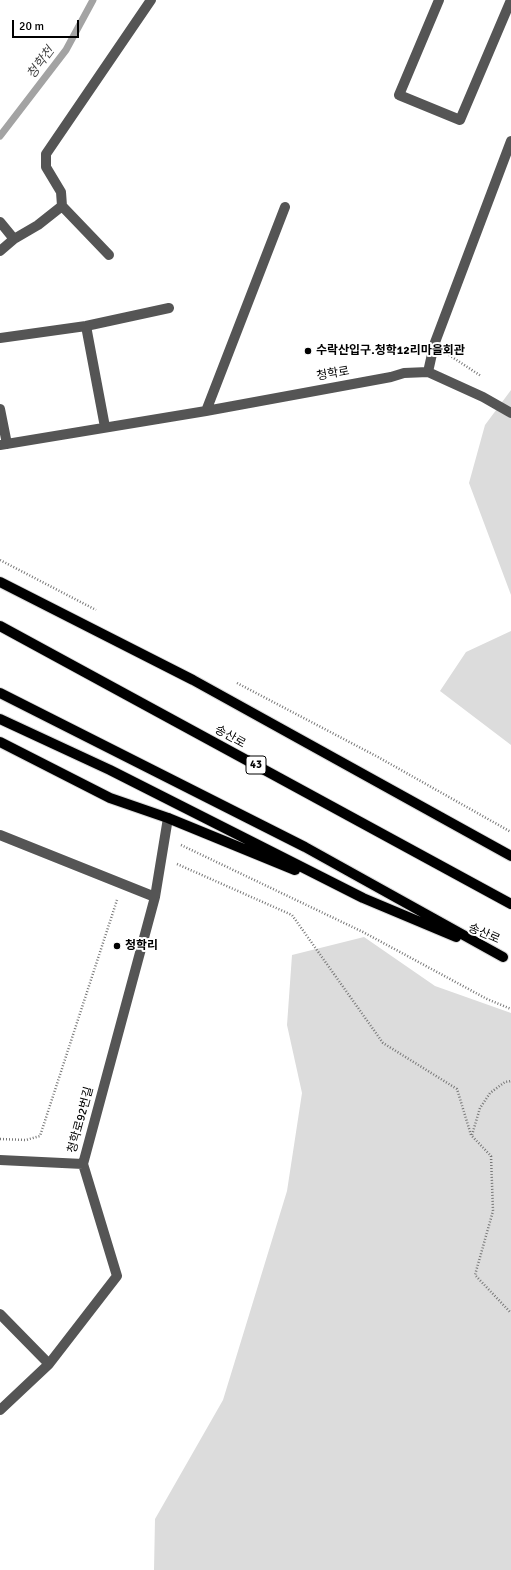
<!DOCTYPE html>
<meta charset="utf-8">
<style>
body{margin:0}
#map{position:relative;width:511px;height:1570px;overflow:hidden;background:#fff;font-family:Signika,sans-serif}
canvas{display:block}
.scale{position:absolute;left:12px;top:20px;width:67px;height:18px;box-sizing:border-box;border:2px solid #000;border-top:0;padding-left:5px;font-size:12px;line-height:14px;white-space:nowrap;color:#000;-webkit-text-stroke:3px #fff;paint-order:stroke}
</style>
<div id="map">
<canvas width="511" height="1570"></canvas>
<div class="scale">20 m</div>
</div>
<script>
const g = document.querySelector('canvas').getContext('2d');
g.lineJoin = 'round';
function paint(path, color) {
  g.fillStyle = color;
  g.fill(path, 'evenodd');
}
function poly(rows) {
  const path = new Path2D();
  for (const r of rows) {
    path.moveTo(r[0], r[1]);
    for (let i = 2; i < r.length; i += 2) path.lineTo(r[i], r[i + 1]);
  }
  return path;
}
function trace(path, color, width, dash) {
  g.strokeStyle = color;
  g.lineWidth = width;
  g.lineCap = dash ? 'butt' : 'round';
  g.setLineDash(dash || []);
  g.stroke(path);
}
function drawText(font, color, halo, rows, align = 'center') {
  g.font = font + ' Signika,"Noto Sans KR",sans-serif';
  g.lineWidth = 4;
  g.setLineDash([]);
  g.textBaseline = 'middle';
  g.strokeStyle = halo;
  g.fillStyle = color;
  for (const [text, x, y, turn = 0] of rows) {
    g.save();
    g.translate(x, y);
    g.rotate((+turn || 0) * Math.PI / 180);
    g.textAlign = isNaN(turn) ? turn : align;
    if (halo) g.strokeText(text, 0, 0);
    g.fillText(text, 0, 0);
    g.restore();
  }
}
const green = poly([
 [511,390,511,595,469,483,485,425],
 [511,631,511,745,440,691,466,652],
 [364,937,435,986,511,1013,511,1570,154,1570,155,1519,223,1400,287,1191,302,1093,287,1025,292,955]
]);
const stream = poly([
 [0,136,66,50,93,0]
]);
const path = poly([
 [449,355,481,376],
 [0,560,96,610],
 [237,683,378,757,511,832],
 [181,845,363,932,487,999,511,1009],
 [177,864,292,915,383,1043,457,1089,471,1135,491,1156,493,1211,475,1275,511,1313],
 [472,1135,480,1108,490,1093,505,1082,511,1081],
 [0,1139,26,1140,40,1136,117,900]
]);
const minor = poly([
 [439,0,399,95,460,120,511,0],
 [62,206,109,255],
 [0,222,14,239],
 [0,251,14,239,38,225,62,206,61,192,46,167,46,154,151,0],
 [86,326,105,427],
 [0,338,86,326,169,308],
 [428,372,434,345,511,141],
 [0,409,7,444],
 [206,411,285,207],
 [0,445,206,411,391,377,404,373,428,372,483,397,511,413],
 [0,835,155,897],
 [0,1160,83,1164],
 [0,1314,49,1364],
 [0,1410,49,1364,117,1276,83,1164,155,897,168,818]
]);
const major = poly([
 [0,582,193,680,511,856],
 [0,626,511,904],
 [0,693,305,847,503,957],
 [0,719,110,770,363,898,456,937],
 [0,742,110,798,168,818,295,870]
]);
const markers = [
 [308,351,4,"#000"],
 [117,946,4,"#000"]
];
const shields = [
 [256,765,20]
];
const shieldNames = [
 ["43",256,765]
];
const poiNames = [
 ["수락산입구.청학12리마을회관",316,351],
 ["청학리",125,946]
];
const streetNames = [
 ["청학로",333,374,-10],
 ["송산로",230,737,29],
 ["송산로",484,934,23],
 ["청학로92번길",81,1120,-75]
];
const waterNames = [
 ["청학천",41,63,-53]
];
paint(green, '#dcdcdc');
trace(stream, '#a3a3a3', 7);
trace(major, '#dbdbdb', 12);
trace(path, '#777', 2.5, [1, 2]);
trace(minor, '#555', 10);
trace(major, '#000', 10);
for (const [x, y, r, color] of markers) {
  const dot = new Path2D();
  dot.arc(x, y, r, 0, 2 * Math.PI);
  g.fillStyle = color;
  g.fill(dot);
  trace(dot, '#fff', 1.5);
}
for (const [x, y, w] of shields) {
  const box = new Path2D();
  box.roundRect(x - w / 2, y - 9, w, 18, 3);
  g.fillStyle = '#fff';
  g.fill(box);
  trace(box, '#000', 1);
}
drawText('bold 11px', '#000', null, shieldNames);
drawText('bold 12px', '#000', '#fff', poiNames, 'left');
drawText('12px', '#000', '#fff', streetNames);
drawText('italic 13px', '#444', '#fff', waterNames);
</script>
